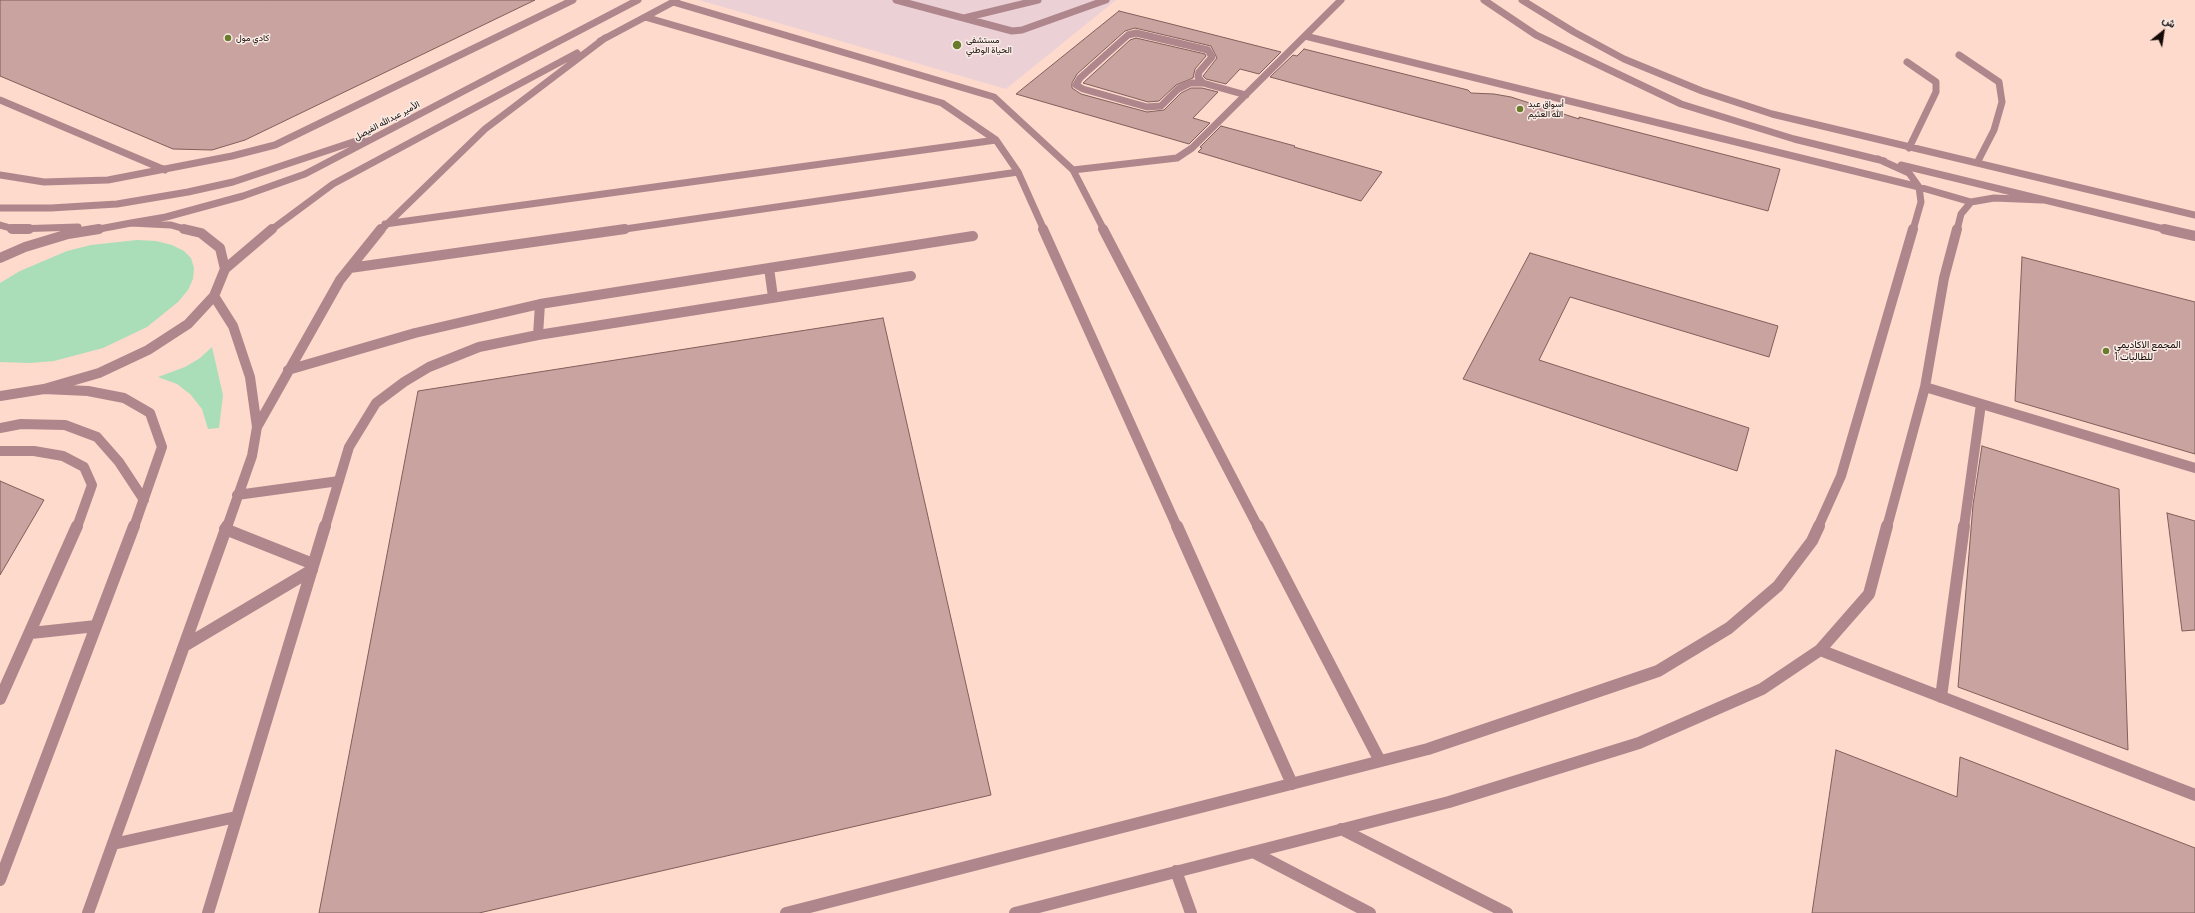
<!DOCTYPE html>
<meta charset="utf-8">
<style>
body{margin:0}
#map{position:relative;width:2195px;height:913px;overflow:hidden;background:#fddacb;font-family:Manrope,Vazirmatn,sans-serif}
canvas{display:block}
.north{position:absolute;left:2143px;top:12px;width:40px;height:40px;-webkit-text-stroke:3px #faece6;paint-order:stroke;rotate:30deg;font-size:11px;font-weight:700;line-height:16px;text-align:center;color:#150a06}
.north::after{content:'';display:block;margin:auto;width:14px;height:18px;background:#150a06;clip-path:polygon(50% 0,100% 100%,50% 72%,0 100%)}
</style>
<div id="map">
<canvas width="2195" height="913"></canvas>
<div class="north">ش</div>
</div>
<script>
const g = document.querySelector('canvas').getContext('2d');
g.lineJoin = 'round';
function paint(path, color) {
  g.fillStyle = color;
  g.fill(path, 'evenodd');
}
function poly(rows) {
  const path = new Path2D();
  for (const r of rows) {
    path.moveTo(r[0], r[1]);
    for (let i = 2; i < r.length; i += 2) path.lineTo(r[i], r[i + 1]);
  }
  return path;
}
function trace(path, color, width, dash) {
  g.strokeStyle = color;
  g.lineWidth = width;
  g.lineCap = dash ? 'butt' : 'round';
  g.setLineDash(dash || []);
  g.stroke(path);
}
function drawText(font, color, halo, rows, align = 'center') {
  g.font = font + ' Manrope,Vazirmatn,sans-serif';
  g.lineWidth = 3;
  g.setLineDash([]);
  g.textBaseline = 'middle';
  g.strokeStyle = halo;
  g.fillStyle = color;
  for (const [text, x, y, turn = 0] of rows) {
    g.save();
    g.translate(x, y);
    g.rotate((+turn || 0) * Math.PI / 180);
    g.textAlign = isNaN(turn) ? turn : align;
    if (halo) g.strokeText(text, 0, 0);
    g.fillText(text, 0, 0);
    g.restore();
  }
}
const medical = poly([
 [699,0,1116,0,1006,89]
]);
const green = poly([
 [137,240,156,241,172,245,184,251,191,258,194,268,193,279,188,290,178,302,147,327,103,348,54,361,30,363,0,362,0,283,20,271,67,251,91,245],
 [212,347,223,395,219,428,208,429,202,409,190,394,177,384,158,377,185,367,200,358]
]);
const building = poly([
 [0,0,535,0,245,140,212,150,173,149,0,76,0,0],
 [1119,11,1167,23,1281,52,1259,74,1240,69,1226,84,1206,79,1203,76,1217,58,1211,46,1135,28,1125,31,1077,74,1072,83,1072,88,1081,94,1147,112,1164,110,1181,93,1191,88,1202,88,1218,92,1193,118,1210,123,1189,144,1016,94,1119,11],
 [1136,38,1205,54,1206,56,1195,69,1193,78,1176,85,1159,101,1148,102,1083,83,1130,40,1136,38],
 [1304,49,1468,90,1471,93,1494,94,1511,97,1579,119,1579,117,1780,169,1768,211,1270,77,1293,55,1297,56,1304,49],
 [1221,126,1295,146,1294,147,1382,172,1361,201,1198,152,1202,148,1200,147,1221,126],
 [1530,253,1778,326,1769,357,1570,297,1539,360,1749,428,1737,471,1463,379,1530,253],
 [2022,257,2195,302,2195,454,2015,401,2022,257],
 [883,318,991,795,479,913,319,913,418,391,883,318],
 [1982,446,2119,489,2128,750,1958,687,1973,505,1982,446],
 [0,481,44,500,0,575,0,481],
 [2167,513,2195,521,2195,630,2182,631,2167,513],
 [1836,750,1957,797,1960,757,2195,848,2195,913,1812,913,1836,750]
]);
const minorFar2 = poly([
 [896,0,1012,31,1022,30,1106,0],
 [1484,0,1536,35,1681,104,1794,139,1884,161],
 [1522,0,1574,32,1624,59,1702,91,1772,114,2195,215],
 [673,2,994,97,1073,170,1104,230],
 [645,17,942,103,996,140,1018,172,1044,230],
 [964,18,1038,0],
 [1136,33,1208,50,1212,57,1199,72,1198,77,1203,83,1190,83,1178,89,1161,106,1147,107,1083,89,1076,85,1080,78,1128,35,1136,33],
 [1305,36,1919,187,1971,202],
 [600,41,677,0],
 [1959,55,1999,82,2002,102,1994,130,1977,163],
 [1907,62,1936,82,1936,92,1909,148],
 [1203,83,1246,95],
 [0,100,165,170],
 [1878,159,1909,173,1919,187,1921,202,1913,230],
 [1901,165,2168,230],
 [1073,170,1177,158,1192,148,1341,0],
 [0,175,44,182,108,180,232,156,275,145,573,0],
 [0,208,51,208,117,204,188,192,233,182,362,139],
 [131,223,166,217,243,196,305,174,638,0],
 [385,224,996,140],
 [0,225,14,229,78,227],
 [94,230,131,223,171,225,188,230],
 [271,230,333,184,577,53],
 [381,230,485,129,605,38],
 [618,230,1018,172],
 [1957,230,1961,214,1971,202,1994,198,2042,200]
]);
const minorFar1 = poly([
 [12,229,29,229],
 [1043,229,1177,527],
 [1103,229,1258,527],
 [2164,229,2195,236],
 [0,258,25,247,68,234,99,229],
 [350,268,625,229],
 [769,268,773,297],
 [225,269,272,229],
 [214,296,233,326,250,377,257,427,252,456,227,527],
 [538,335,540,304],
 [288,370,415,333,540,304,973,236],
 [1925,387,2195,468],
 [44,389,88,391,124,398,150,413,162,447,134,527],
 [0,396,44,389,99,373,148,350,188,324,214,296,225,269,220,248,201,233,184,229],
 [257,427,340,280,381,229],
 [0,428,21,424,65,425,97,437,119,462,144,500],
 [0,451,34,451,63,456,84,467,92,485,77,527],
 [237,495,339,481],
 [325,527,349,447,376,403,404,382,429,367,479,347,538,335,911,276],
 [1818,527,1841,476,1913,229],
 [1887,527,1925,387,1944,278,1957,229],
 [1964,527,1981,404]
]);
const minor = poly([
 [1177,526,1292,784],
 [1258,526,1380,761],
 [225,529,313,564],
 [31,633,96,626],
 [184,646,312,570],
 [1820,650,2195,795],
 [1941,697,1964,526],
 [0,699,77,526],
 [1341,829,1507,913],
 [113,844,236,817],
 [1253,852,1370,913],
 [1176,871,1191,913],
 [0,880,134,526],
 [88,913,227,526],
 [208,913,325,526],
 [786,913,1428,749,1658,671,1729,628,1778,586,1812,541,1819,526],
 [1015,913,1449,802,1639,743,1762,689,1820,650,1869,594,1887,526]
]);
const markers = [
 [228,38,4,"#6a7c2b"],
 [957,45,5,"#6a7c2b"],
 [1520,109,4,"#6a7c2b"],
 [2106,351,4,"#6a7c2b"]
];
const farPoinames = [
 ["كادي مول",236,38],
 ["مستشفى",966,40],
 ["الحياة الوطني",966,50],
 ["أسواق عبد",1528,104],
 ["الله العثيم",1528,114]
];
const farStreetnames = [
 ["الأمير عبدالله الفيصل",387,121,-28]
];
const poiNames = [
 ["المجمع الاكاديمي",2114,345],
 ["1 للطالبات",2114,357]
];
paint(medical, '#ebd1d6');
paint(green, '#aadeb8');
paint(building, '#c8a39f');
trace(building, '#805f5b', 1);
trace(minorFar2, '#b0868d', 7);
trace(minorFar1, '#b0868d', 10);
trace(minor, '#b0868d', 12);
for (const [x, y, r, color] of markers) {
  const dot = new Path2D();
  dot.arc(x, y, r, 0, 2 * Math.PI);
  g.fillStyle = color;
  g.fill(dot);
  trace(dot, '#faece6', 1.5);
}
drawText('9px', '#150a06', '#faece6', farPoinames, 'left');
drawText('9px', '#150a06', '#faece6', farStreetnames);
drawText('10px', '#150a06', '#faece6', poiNames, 'left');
</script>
